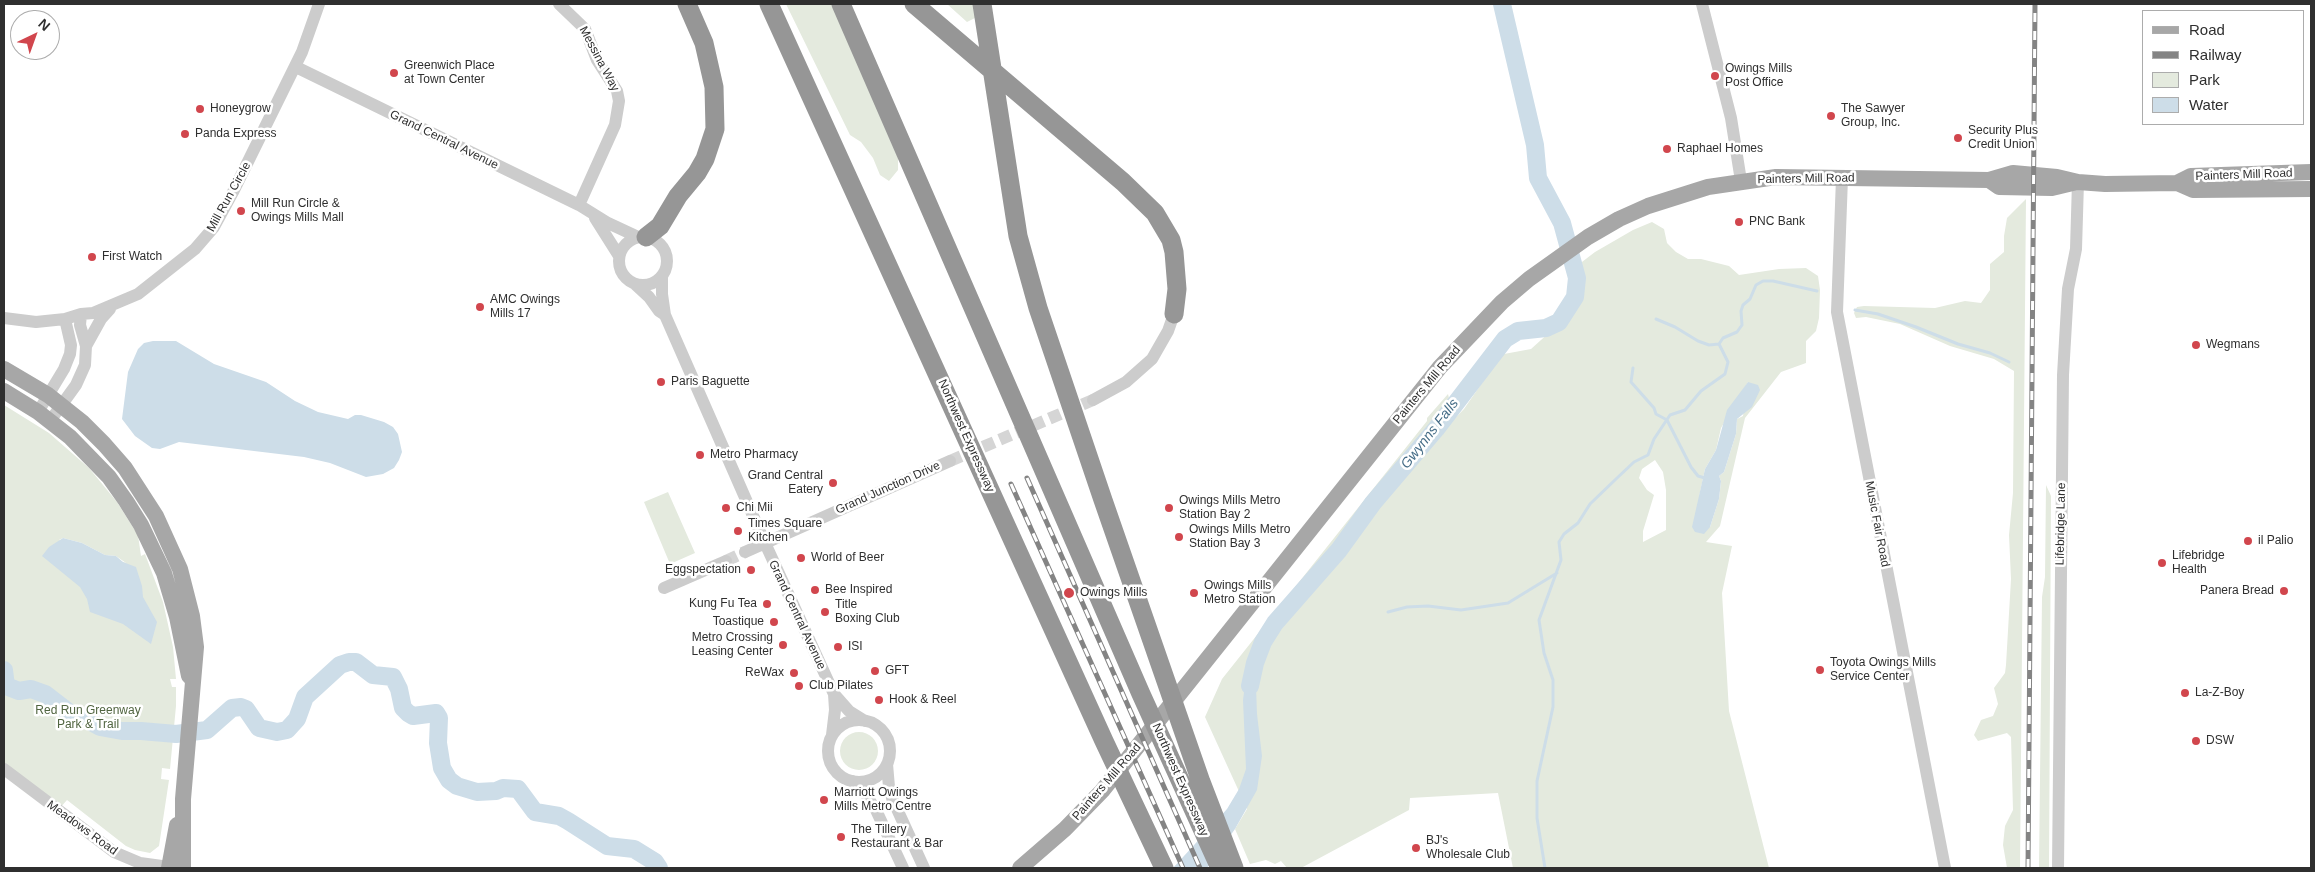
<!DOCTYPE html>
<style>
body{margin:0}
#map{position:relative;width:2315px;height:872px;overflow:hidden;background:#fff;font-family:Helvetica,sans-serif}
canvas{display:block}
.frame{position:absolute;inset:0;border:5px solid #2f2f2f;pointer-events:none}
.legend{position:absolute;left:2142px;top:10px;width:162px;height:115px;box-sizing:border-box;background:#fff;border:1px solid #acacac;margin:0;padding:6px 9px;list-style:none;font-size:15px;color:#2f2f2f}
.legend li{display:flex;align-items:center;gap:10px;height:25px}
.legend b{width:25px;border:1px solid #acacac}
.north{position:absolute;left:10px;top:10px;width:50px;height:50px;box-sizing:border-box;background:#fff;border:1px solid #acacac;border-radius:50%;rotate:42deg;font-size:14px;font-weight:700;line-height:20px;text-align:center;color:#2f2f2f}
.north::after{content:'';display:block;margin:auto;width:18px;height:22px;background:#d1464d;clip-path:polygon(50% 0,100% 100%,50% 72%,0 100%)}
</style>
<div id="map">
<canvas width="2315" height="872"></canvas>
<div class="frame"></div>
<ul class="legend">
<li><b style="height:6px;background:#a7a7a7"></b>Road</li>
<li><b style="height:6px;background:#848484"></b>Railway</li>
<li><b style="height:14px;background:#e4eade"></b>Park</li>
<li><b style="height:14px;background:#cddde8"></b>Water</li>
</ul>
<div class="north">N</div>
</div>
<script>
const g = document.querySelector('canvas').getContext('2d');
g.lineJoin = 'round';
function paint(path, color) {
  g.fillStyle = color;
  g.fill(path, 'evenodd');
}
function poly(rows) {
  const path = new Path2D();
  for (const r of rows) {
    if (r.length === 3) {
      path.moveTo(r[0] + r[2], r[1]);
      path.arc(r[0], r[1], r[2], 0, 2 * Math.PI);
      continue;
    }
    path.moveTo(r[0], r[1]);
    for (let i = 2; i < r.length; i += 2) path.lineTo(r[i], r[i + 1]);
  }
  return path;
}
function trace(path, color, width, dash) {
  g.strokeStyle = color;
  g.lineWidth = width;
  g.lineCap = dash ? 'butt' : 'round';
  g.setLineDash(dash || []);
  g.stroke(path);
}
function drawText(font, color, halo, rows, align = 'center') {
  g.font = font + ' Helvetica,sans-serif';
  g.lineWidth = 5;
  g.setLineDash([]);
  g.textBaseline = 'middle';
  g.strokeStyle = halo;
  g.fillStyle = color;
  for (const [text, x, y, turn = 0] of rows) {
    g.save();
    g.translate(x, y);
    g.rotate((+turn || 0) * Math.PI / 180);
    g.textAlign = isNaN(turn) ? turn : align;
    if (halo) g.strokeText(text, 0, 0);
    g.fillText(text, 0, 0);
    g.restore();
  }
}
const green = poly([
 [786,4,832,4,898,158,898,170,889,181,880,175,873,158,861,142,850,135],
 [947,4,974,4,975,18,967,22],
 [2026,199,2020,868,2007,868,2003,845,2005,826,2013,810,2011,737,2007,733,1978,741,1974,735,1981,720,1993,716,1998,704,1994,688,2005,673,2006,665,2011,579,2009,535,2013,493,2014,371,1994,359,1950,346,1900,324,1866,317,1856,318,1854,313,1857,307,1864,306,1935,308,1965,301,1981,303,1990,290,1990,264,2004,252,2004,236,2007,218],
 [1652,222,1664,229,1667,243,1676,252,1688,259,1701,259,1729,266,1739,275,1779,269,1806,268,1818,276,1820,290,1819,318,1816,331,1806,341,1806,363,1781,372,1745,418,1720,526,1706,542,1732,546,1722,593,1729,711,1769,868,1513,868,1498,793,1410,798,1409,810,1301,868,1287,868,1281,861,1275,864,1266,860,1250,864,1235,829,1247,809,1205,717,1222,679,1427,421,1427,418,1448,394,1454,419,1464,409,1495,364,1504,354,1531,349,1571,313,1579,302,1578,265,1595,252,1633,230],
 [1748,382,1743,416,1737,419,1736,434,1724,472,1719,476,1721,481,1719,499,1710,527,1699,497,1705,469,1716,450,1721,428],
 [1655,460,1663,472,1666,490,1666,530,1643,542,1643,531,1654,495,1647,490,1639,478,1642,469],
 [4,405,49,433,89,468,117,502,138,535,141,556,145,554,163,602,173,647,176,679,170,679,172,687,176,687,176,706,170,769,162,768,161,779,169,780,159,846,150,853,135,850,126,846,67,800,60,808,4,773],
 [63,538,82,543,105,555,116,556,126,563,59,540],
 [2046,485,2051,496,2049,868,2039,868,2042,597,2045,577],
 [668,492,695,553,670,564,644,502],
 [859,751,19]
]);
const water = poly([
 [153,341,176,341,214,364,266,382,295,401,318,412,348,419,355,415,361,415,384,422,393,427,398,434,402,452,399,460,394,468,383,474,366,477,330,463,304,457,179,442,160,449,152,448,135,436,122,419,128,372,138,349,144,343],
 [1748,382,1758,385,1760,390,1752,407,1737,419,1736,434,1724,472,1719,476,1721,481,1719,499,1710,527,1704,534,1695,532,1692,527,1705,469,1716,450,1727,410],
 [63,538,82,543,105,555,116,556,123,562,136,567,142,586,143,597,157,622,151,644,123,624,90,612,87,599,80,587,42,556,49,547],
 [1255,663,1258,671,1256,687,1257,714,1262,756,1257,790,1235,829,1207,868,1173,868,1227,809,1239,789,1246,769,1243,700,1247,670,1250,664]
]);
const stream = poly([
 [1855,310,1878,314,1916,327,1958,344,1990,353,2009,362],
 [1656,319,1675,327,1698,341,1709,345,1719,344],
 [1633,368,1631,382,1654,408,1656,414,1667,420,1691,467,1698,476,1705,478],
 [1388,612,1407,607,1428,606,1461,610,1508,603,1557,573],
 [1545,868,1537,818,1537,781,1553,707,1553,680,1544,653,1539,620,1561,560,1559,542,1564,534,1578,523,1590,504,1616,479,1634,462,1648,455,1654,439,1670,415,1685,410,1701,391,1725,374,1728,362,1719,344,1723,338,1737,332,1742,325,1741,311,1743,305,1750,299,1756,285,1763,281,1773,281,1817,291]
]);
const river = poly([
 [4,670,6,686,19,691,31,689,45,694,71,714,82,717,100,727,122,731,141,731,176,734,207,730,232,708,241,707,246,709,259,728,277,732,287,730,297,719,305,697,340,665,349,662,356,662,373,675,393,677,399,689,403,708,408,713,413,716,436,713,439,718,438,743,442,768,449,780,457,786,477,792,496,791,503,788,518,789,535,812,559,816,568,821,607,846,634,849,655,862,659,868],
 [1250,686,1255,663,1263,642,1275,623,1339,550,1373,503,1436,429,1505,339,1518,331,1546,328,1559,322,1575,297,1577,278,1562,223,1538,178,1535,145,1502,4]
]);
const minorTunnel = poly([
 [950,461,1093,400],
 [726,561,745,552]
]);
const minor = poly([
 [559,4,585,29,597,60,617,91,619,101,615,125,579,205],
 [1702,4,1731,118,1741,181],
 [296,67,579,205,608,223,638,237],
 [1842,178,1837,312,1945,868],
 [595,218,619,256],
 [643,261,24],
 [662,276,662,294,665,315,765,543,834,694,849,711,865,721],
 [636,285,649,297,659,311,665,315],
 [4,318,36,322,65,319,81,314,93,313,138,294,195,249,214,227,233,192,302,52,319,4],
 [86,346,101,319,110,309],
 [1093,400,1126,382,1152,359,1168,331,1174,314],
 [38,412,64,369,70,354,71,345,65,319],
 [50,421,76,385,85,365,86,346,80,325,81,314],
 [745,552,950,461],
 [664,588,726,561],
 [859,751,31],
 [832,735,835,710,834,694],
 [887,764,889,787,892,798,924,868],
 [4,769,114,852,140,863,169,867],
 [853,781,862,789,876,810,903,868],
 [2058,868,2063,375,2068,289,2076,249,2078,182]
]);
const major = poly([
 [1989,180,1999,187,2052,188,2077,182],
 [2177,183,2191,176,2311,172],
 [4,369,48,395,82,422,104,444,125,468,156,516,180,569,192,616,196,647,183,799,183,868],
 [4,391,38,412,70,437,109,477,126,501,141,525,164,573,177,617,189,676],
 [169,868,177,825],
 [1020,868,1065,829,1102,791,1440,367,1502,302,1529,279,1588,237,1619,219,1648,206,1708,187,1776,177,1989,180,2013,173,2057,177,2078,182,2105,184,2177,183,2193,190,2311,189]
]);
const highway = poly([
 [769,4,1104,741,1164,868],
 [841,4,1141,694,1220,868],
 [914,4,1123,182,1155,213,1171,240,1174,252,1177,289,1174,314],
 [982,4,1018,236,1038,308,1103,500,1201,782,1234,868],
 [646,237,660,226,678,196,697,173,705,159,715,129,714,87,704,43,687,4]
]);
const rail = poly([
 [1027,478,1200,868],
 [1011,484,1183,868],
 [2028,868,2035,4]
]);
const markers = [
 [394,73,5,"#d1464d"],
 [1715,76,5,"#d1464d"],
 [200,109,5,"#d1464d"],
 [1831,116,5,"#d1464d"],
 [185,134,5,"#d1464d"],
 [1958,138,5,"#d1464d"],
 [1667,149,5,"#d1464d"],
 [241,211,5,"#d1464d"],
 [1739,222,5,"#d1464d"],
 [92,257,5,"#d1464d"],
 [480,307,5,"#d1464d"],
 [2196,345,5,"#d1464d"],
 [661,382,5,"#d1464d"],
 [700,455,5,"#d1464d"],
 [833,483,5,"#d1464d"],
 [726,508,5,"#d1464d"],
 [1169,508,5,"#d1464d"],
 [738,531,5,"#d1464d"],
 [1179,537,5,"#d1464d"],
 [2248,541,5,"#d1464d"],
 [801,558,5,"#d1464d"],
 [2162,563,5,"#d1464d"],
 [751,570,5,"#d1464d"],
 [815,590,5,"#d1464d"],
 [2284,591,5,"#d1464d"],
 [1069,593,6,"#d1464d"],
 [1194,593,5,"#d1464d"],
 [767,604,5,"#d1464d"],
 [825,612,5,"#d1464d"],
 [774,622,5,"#d1464d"],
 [783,645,5,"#d1464d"],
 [838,647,5,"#d1464d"],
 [1820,670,5,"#d1464d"],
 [875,671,5,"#d1464d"],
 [794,673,5,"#d1464d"],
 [799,686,5,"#d1464d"],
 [2185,693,5,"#d1464d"],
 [879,700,5,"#d1464d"],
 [2196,741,5,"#d1464d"],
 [824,800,5,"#d1464d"],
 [841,837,5,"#d1464d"],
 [1416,848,5,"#d1464d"]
];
const streetNames = [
 ["Messina Way",599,59,62],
 ["Grand Central Avenue",444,140,26],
 ["Painters Mill Road",2244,175,-2],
 ["Painters Mill Road",1806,179,-1],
 ["Mill Run Circle",229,197,-61],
 ["Painters Mill Road",1427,385,-50],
 ["Northwest Expressway",966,436,66],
 ["Grand Junction Drive",888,488,-24],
 ["Music Fair Road",1877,524,79],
 ["Lifebridge Lane",2061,524,-89],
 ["Grand Central Avenue",797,615,65],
 ["Northwest Expressway",1180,780,66],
 ["Painters Mill Road",1107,782,-49],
 ["Meadows Road",82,828,36]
];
const poiNames = [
 ["Greenwich Place",404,66],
 ["at Town Center",404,80],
 ["Owings Mills",1725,69],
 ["Post Office",1725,83],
 ["Honeygrow",210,109],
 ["The Sawyer",1841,109],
 ["Group, Inc.",1841,123],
 ["Security Plus",1968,131],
 ["Credit Union",1968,145],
 ["Panda Express",195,134],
 ["Raphael Homes",1677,149],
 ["Mill Run Circle &",251,204],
 ["Owings Mills Mall",251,218],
 ["PNC Bank",1749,222],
 ["First Watch",102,257],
 ["AMC Owings",490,300],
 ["Mills 17",490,314],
 ["Wegmans",2206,345],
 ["Paris Baguette",671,382],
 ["Metro Pharmacy",710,455],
 ["Grand Central",823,476,"right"],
 ["Eatery",823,490,"right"],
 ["Owings Mills Metro",1179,501],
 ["Station Bay 2",1179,515],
 ["Chi Mii",736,508],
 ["Times Square",748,524],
 ["Kitchen",748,538],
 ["Owings Mills Metro",1189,530],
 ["Station Bay 3",1189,544],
 ["il Palio",2258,541],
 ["Lifebridge",2172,556],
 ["Health",2172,570],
 ["World of Beer",811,558],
 ["Eggspectation",741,570,"right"],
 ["Owings Mills",1204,586],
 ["Metro Station",1204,600],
 ["Bee Inspired",825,590],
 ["Panera Bread",2274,591,"right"],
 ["Owings Mills",1080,593],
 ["Kung Fu Tea",757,604,"right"],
 ["Title",835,605],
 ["Boxing Club",835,619],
 ["Toastique",764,622,"right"],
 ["Metro Crossing",773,638,"right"],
 ["Leasing Center",773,652,"right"],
 ["ISI",848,647],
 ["Toyota Owings Mills",1830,663],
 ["Service Center",1830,677],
 ["GFT",885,671],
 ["ReWax",784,673,"right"],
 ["Club Pilates",809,686],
 ["La-Z-Boy",2195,693],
 ["Hook & Reel",889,700],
 ["DSW",2206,741],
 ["Marriott Owings",834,793],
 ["Mills Metro Centre",834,807],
 ["The Tillery",851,830],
 ["Restaurant & Bar",851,844],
 ["BJ's",1426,841],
 ["Wholesale Club",1426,855]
];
const parkNames = [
 ["Red Run Greenway",88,711],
 ["Park & Trail",88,725]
];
const waterNames = [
 ["Gwynns Falls",1430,434,-52]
];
paint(green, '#e4eade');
paint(water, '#cddde8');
trace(stream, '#cddde8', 3);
trace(river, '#cddde8', 18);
trace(minorTunnel, '#d5d5d5', 12, [12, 6]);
trace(minor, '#ccc', 12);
trace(major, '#a7a7a7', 16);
trace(highway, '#969696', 19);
trace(rail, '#848484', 5);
trace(rail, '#fff', 3, [9]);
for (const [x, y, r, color] of markers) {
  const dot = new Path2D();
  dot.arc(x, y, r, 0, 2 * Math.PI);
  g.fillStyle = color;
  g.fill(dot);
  trace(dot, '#fff', 2);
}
drawText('12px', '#2f2f2f', '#fff', streetNames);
drawText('12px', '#2f2f2f', '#fff', poiNames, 'left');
drawText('12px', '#516541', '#fff', parkNames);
drawText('italic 14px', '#466d87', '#fff', waterNames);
</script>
